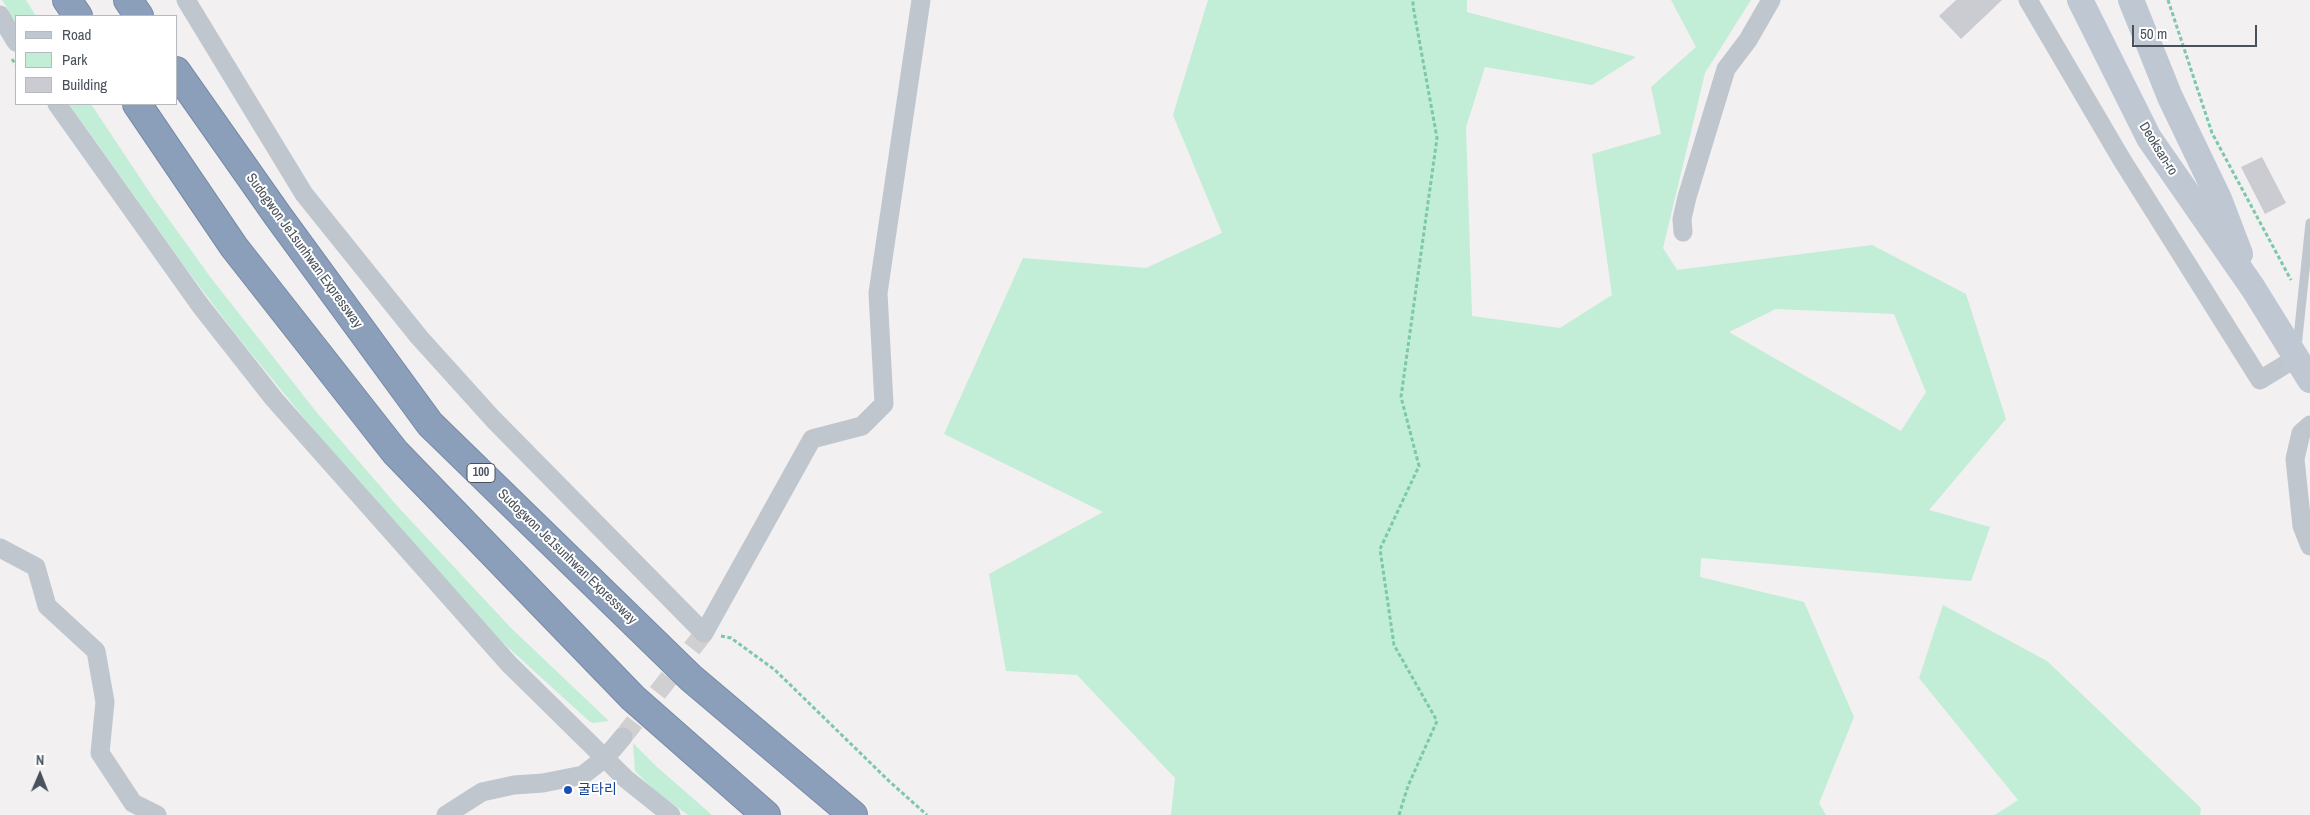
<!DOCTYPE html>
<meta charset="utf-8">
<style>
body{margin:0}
#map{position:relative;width:2310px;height:815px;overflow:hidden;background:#f2f0f0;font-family:"Archivo Narrow",sans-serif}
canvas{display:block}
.legend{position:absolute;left:15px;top:15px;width:162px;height:90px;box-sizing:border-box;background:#fff;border:1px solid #b6babe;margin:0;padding:6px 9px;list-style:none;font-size:15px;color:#49525c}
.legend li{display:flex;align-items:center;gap:10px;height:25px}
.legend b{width:25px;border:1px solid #b6babe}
.north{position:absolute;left:15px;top:750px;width:50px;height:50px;-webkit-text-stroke:4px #fff;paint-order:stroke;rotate:1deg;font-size:14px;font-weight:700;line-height:20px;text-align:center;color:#49525c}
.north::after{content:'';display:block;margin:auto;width:18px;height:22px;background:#49525c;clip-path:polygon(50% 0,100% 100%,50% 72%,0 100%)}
.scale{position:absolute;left:2132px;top:25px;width:125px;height:22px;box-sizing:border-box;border:2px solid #49525c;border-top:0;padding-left:6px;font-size:15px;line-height:18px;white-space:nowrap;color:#49525c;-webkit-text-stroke:4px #fff;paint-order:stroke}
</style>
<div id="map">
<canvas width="2310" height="815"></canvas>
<ul class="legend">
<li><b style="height:6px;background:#bfc7d2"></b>Road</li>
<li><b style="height:14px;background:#c2edd6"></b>Park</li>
<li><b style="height:14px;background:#caccd2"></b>Building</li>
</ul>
<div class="north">N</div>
<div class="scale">50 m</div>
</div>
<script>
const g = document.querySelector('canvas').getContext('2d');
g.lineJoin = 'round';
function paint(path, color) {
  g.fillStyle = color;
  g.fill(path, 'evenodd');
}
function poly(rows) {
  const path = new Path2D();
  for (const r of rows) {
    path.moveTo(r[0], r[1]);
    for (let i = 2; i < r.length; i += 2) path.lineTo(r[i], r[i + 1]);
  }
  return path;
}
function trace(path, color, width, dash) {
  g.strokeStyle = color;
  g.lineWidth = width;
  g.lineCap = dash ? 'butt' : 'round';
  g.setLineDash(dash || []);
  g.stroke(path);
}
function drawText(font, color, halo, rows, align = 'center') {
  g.font = font + ' "Archivo Narrow","Noto Sans KR",sans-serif';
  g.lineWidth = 4;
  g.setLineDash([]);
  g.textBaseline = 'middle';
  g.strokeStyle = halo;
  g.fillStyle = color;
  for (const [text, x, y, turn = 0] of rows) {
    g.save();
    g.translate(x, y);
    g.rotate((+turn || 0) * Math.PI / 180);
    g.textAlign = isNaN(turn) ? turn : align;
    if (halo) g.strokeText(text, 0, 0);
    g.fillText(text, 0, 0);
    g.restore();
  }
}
const green = poly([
 [2,0,26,0,36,16,16,16,16,23],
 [1208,0,1467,0,1467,12,1636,57,1592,85,1485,67,1466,127,1472,316,1560,328,1612,295,1592,154,1661,134,1651,87,1696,47,1671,0,1751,0,1705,73,1663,248,1677,270,1872,245,1966,294,2006,419,1929,510,1990,527,1971,581,1701,558,1700,577,1804,602,1854,717,1819,803,1826,815,1171,815,1175,778,1077,675,1006,671,989,574,1103,512,944,434,1023,258,1146,268,1222,233,1173,115],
 [1776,309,1894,314,1926,392,1901,431,1729,332],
 [69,104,91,104,152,196,211,278,318,414,399,508,511,628,609,721,593,723,589,721,501,641,318,435,237,336,184,266],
 [1943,605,2047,661,2201,808,2200,815,1995,815,2018,800,1919,678],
 [633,743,657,767,712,815,688,815,654,790,635,771]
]);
const building = poly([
 [1956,0,2002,0,1961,39,1939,16],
 [2262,157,2286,203,2265,214,2241,167]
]);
const minorTunnel = poly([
 [623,737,704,633]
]);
const path = poly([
 [2168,0,2212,133,2291,280],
 [12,59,16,65],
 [721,636,731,638,775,670,890,782,927,815],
 [595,788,614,791],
 [1399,815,1408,786,1437,721,1394,645,1380,549,1419,466,1401,397,1437,138,1413,6,1413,0]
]);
const service = poly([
 [2297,347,2310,223]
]);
const minor = poly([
 [186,0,304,194,419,337,493,419,704,633,812,439,862,426,884,404,878,293,921,0],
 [2028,0,2122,160,2260,380,2296,358],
 [0,15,16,42],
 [57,104,200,305,274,399,509,664,626,779,671,815],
 [1683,232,1682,219,1687,197,1726,69,1748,40,1771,0],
 [2310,425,2301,433,2295,459,2302,526,2310,546],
 [0,548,36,567,47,606,96,651,105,702,100,753,133,803,157,815],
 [446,815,482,792,514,785,543,783,583,775,606,757,623,737]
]);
const secondary = poly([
 [2080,0,2149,138,2253,288,2310,380],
 [2131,0,2170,97,2219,199,2240,254]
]);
const motorway = poly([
 [67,0,78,16],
 [128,0,139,16],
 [176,71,278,216,430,424,691,678,853,815],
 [137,104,234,247,395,452,633,698,766,815]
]);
const markers = [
 [568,790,5,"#1a4fb4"]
];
const shields = [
 [481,473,28]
];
const shieldNames = [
 ["100",481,473]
];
const streetNames = [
 ["Deoksan-ro",2158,149,58],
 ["Sudogwon Je1sunhwan Expressway",304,251,54],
 ["Sudogwon Je1sunhwan Expressway",567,557,44]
];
const transitNames = [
 ["굴다리",578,790]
];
paint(green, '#c2edd6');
paint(building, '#caccd2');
trace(minorTunnel, '#d0d0d2', 19, [19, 9]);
trace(motorway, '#778aa7', 30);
trace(path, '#7cc8a9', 3, [4, 2.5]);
trace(service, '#bfc6ce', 9);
trace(minor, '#bfc6ce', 19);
trace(secondary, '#bfc7d2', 26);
trace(motorway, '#8b9fbb', 28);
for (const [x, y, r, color] of markers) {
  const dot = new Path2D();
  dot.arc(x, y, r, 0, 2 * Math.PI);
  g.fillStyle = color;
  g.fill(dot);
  trace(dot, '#fff', 2);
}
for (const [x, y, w] of shields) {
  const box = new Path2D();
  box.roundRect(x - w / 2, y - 9.5, w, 19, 4);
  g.fillStyle = '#fff';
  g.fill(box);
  trace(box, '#49525c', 1);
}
drawText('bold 12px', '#49525c', null, shieldNames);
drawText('14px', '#49525c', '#fff', streetNames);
drawText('14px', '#164399', '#fff', transitNames, 'left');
</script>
